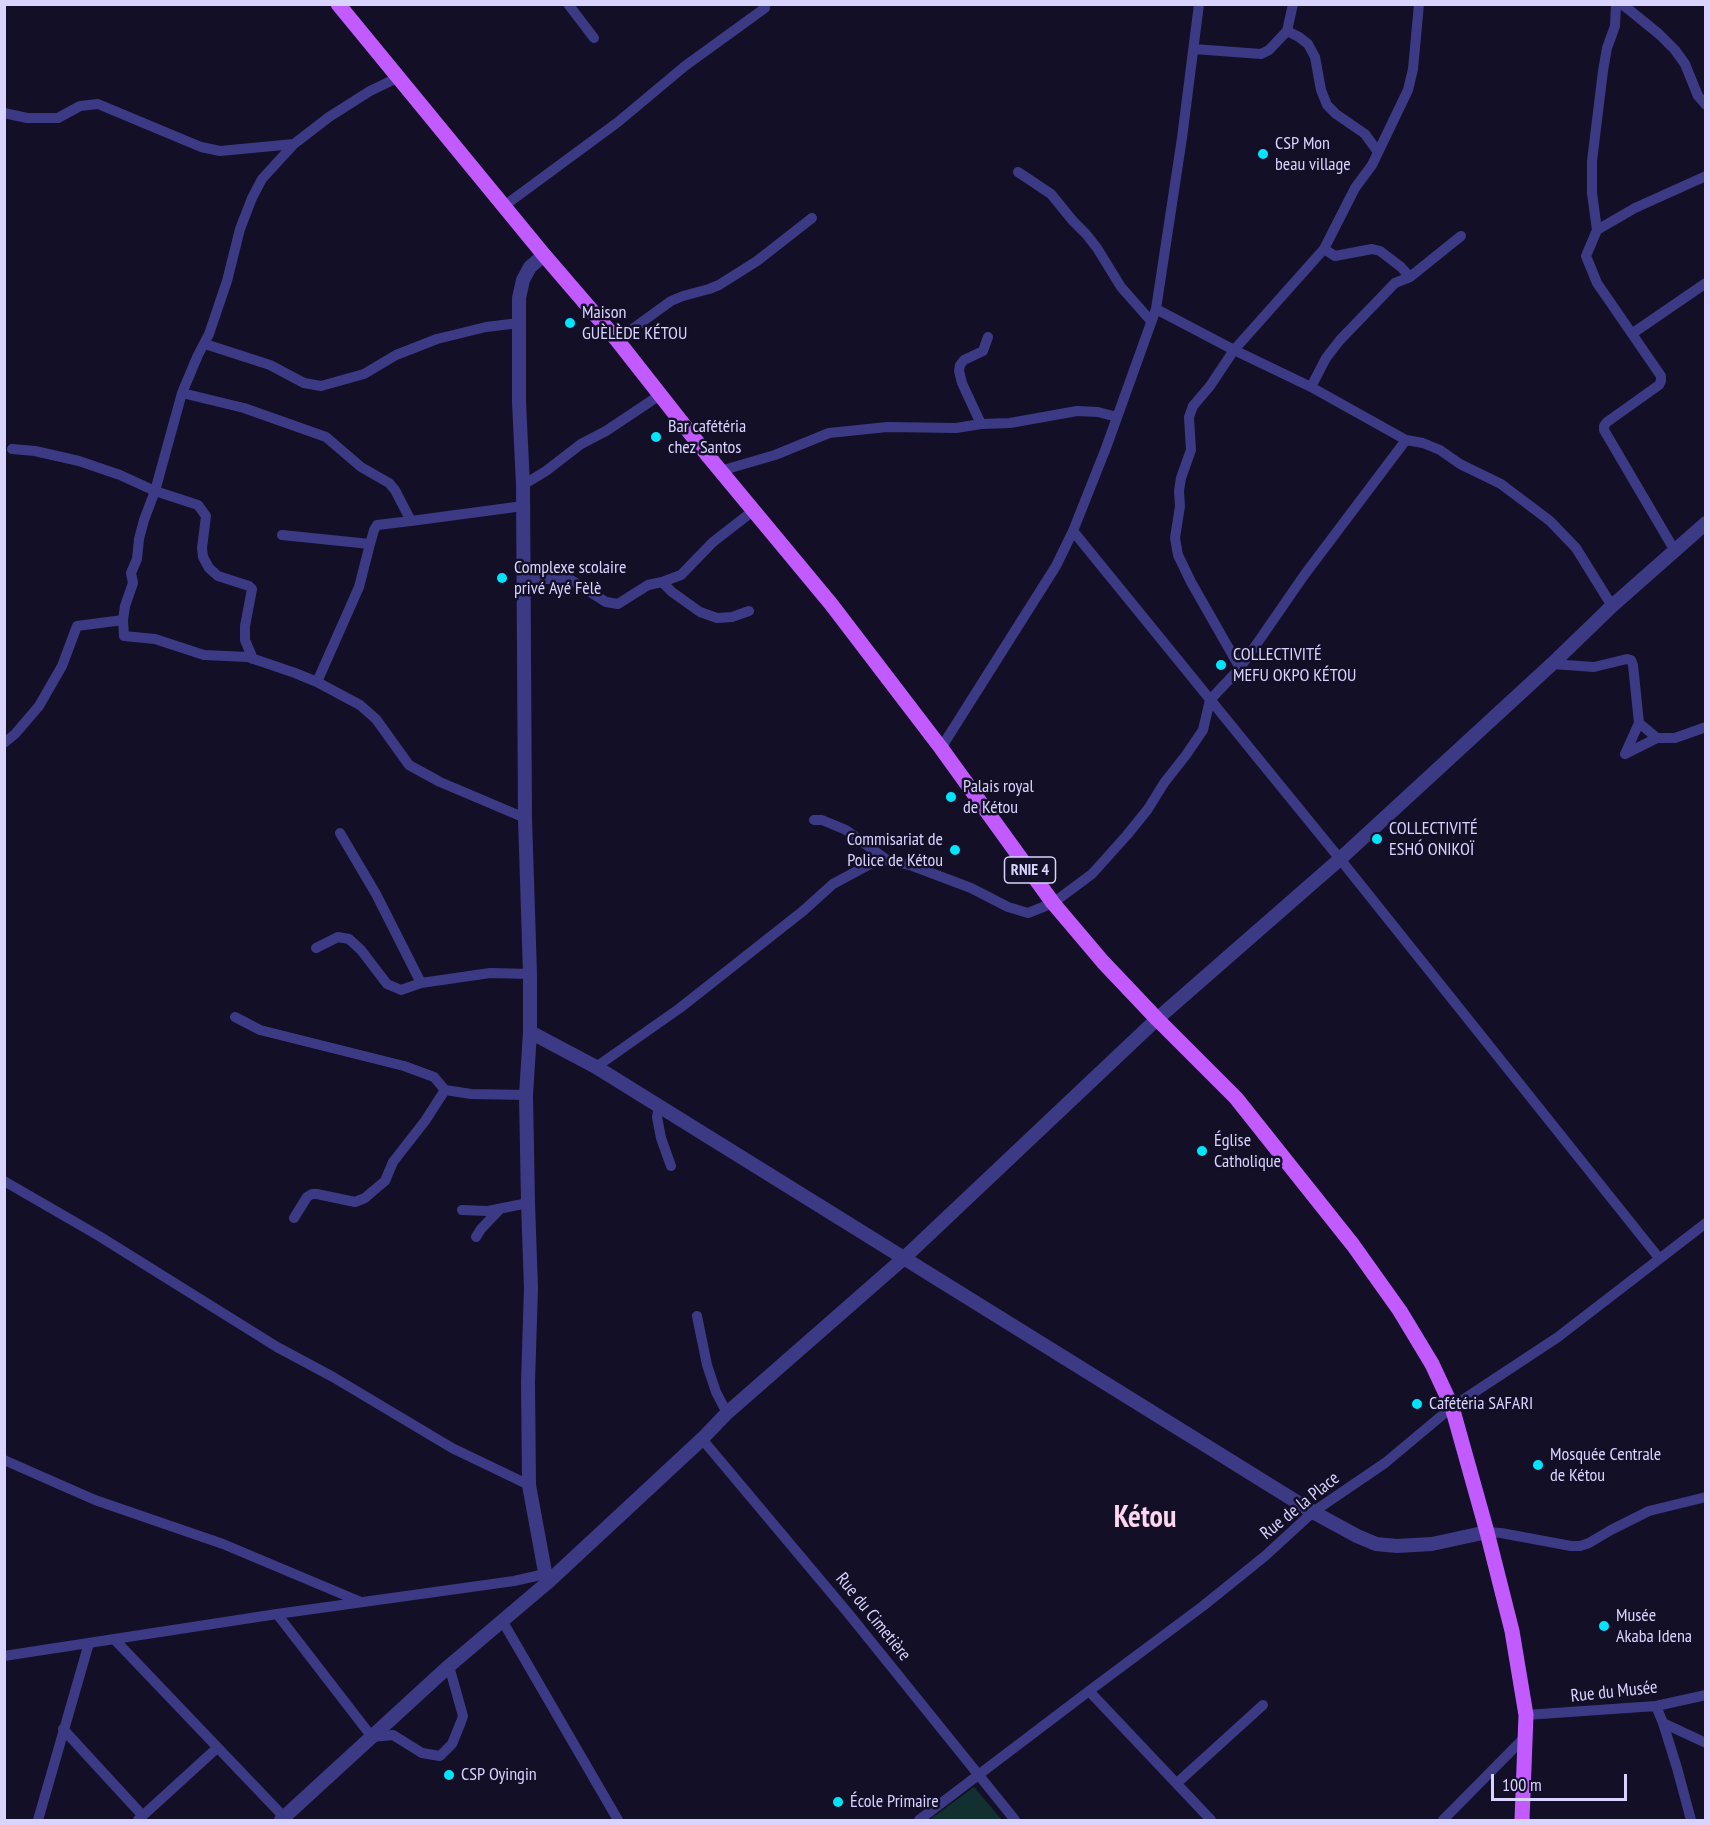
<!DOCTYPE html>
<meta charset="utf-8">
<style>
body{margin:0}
#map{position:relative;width:1710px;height:1825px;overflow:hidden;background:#130f26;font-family:"PT Sans Narrow",sans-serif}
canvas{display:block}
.frame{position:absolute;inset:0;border:6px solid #d9d4ff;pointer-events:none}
.scale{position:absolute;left:1491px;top:1774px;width:136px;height:27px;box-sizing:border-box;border:3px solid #d9d4ff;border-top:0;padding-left:8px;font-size:18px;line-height:21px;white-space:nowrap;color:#d9d4ff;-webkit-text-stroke:4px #130f26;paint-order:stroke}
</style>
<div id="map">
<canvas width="1710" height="1825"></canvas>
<div class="frame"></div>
<div class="scale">100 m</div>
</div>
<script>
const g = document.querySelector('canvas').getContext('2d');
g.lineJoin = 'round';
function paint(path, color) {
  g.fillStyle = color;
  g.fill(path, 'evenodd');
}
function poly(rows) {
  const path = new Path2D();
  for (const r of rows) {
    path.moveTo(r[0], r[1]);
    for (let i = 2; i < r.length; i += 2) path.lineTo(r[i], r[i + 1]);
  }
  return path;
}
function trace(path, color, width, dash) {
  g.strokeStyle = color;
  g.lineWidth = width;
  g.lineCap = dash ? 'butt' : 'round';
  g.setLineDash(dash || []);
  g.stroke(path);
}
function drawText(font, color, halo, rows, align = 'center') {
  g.font = font + ' "PT Sans Narrow",sans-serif';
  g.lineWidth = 5;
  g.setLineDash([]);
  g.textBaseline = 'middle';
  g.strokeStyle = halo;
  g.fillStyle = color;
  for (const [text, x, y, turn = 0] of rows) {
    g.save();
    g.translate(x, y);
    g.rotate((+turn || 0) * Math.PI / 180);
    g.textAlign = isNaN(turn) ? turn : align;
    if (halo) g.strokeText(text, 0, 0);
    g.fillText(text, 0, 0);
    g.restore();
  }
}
const green = poly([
 [974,1787,1002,1820,929,1820]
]);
const minor = poly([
 [568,4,594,38],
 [1616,4,1615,26,1607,48,1603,71,1592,161,1592,193,1597,230,1586,256,1597,283,1661,376,1661,381,1659,385,1607,422,1604,426,1604,430,1675,551],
 [1622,4,1659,34,1675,50,1685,64,1698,96,1706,105],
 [1287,31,1299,37,1308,44,1315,57,1321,90,1327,105,1336,114,1365,134,1378,152],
 [1194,49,1261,54,1269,50,1287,31,1293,4],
 [4,113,27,118,58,118,80,106,98,104,201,147,220,151,294,144],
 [1018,172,1051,194,1073,221,1086,234,1097,248,1121,287,1151,321],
 [504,206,618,122,685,66,765,8,763,4],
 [1597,230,1635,208,1706,176],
 [1324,249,1335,256,1372,249,1380,251,1401,267,1410,277,1461,236],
 [1156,309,1234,350,1311,387,1406,440,1423,443,1440,450,1460,464,1501,484,1550,521,1576,548,1612,606],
 [1633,333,1706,283],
 [617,340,671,301,683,296,709,289,719,285,757,261,812,218],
 [205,344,270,365,304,383,321,386,364,374,396,355,437,339,486,327,519,323],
 [1311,387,1326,358,1340,340,1395,283,1410,277],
 [182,393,244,408,326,437,361,467,389,483,395,490,411,521,523,506],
 [981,424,962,383,959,371,960,365,964,360,983,351,988,337],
 [12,449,35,451,79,461,120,475,155,491,198,505,206,516,202,548,203,557,209,568,218,576,249,586,252,589,245,626,245,640,253,659],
 [720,471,775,455,829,433,887,427,956,428,981,424,1010,423,1077,411,1098,412,1117,417],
 [523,485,546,471,581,444,606,431,660,395],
 [1073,531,1340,859,1659,1258],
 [282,535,370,544,374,530,377,525,411,521],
 [370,544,359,587,317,682,360,705,376,719,409,765,440,782,525,818],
 [523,578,571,580,606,602,618,604,648,585,662,582,681,575,713,542,753,511],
 [662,582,672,592,700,612,717,618,732,617,749,611],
 [123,620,124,636,155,639,204,655,248,657,295,673,317,682],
 [1552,664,1594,667,1627,659,1631,660,1633,665,1639,723,1657,738,1675,738,1706,727],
 [1240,668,1191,582,1178,555,1175,538,1180,506,1179,491,1181,478,1191,450,1189,417,1193,406,1210,386,1234,350,1324,249,1355,188,1372,165,1408,90,1413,69,1419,4],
 [4,743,15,734,39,706,62,666,77,626,123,620,125,606,133,583,131,573,137,559,139,539,144,520,155,491,182,393,198,355,209,334,227,281,240,229,252,198,262,179,294,144,329,117,370,91,399,77],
 [941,748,1056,566,1073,531,1106,448,1156,309,1182,138,1199,4],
 [1625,754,1657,738],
 [1625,754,1639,723],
 [814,820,822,820,846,830,887,860],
 [340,833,376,894,421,983,490,973,530,974],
 [316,948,338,937,349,939,361,950,387,984,401,990,421,983],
 [235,1017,260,1030,404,1066,434,1077,445,1090,471,1094,526,1095],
 [596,1067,680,1008,803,911,833,884,872,863,887,860,910,865,971,888,1008,907,1028,913,1053,903,1092,874,1127,835,1148,809,1164,783,1186,755,1203,730,1210,700,1240,668,1305,574,1406,440],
 [659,1106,657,1117,661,1138,671,1166],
 [4,1181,99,1236,277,1347,333,1377,452,1448,529,1485],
 [462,1210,488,1211,528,1203],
 [294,1218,307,1197,312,1194,317,1194,355,1202,365,1198,373,1191,385,1181,393,1162,425,1121,445,1090],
 [476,1237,481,1229,500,1209],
 [697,1316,707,1365,716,1392,727,1413],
 [702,1439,848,1613,1015,1820],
 [4,1460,95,1500,223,1544,361,1602],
 [1487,1532,1501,1533,1571,1546,1580,1546,1589,1543,1611,1530,1649,1511,1706,1497],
 [277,1614,372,1737,393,1735,422,1753,440,1756,452,1744,461,1722,463,1716,449,1666],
 [503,1622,618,1820],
 [114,1639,284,1817],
 [4,1656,277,1614,514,1581,545,1574],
 [1089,1691,1211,1820],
 [1656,1706,1663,1723,1677,1768,1691,1820],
 [1526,1715,1656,1706,1706,1695],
 [1663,1723,1706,1743],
 [63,1729,143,1816],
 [1177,1783,1263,1705],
 [38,1820,89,1643],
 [138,1820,217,1748],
 [919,1820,1089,1691,1203,1606,1265,1556,1313,1512,1385,1463,1452,1407,1558,1337,1706,1223],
 [1443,1820,1526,1736]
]);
const tertiary = poly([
 [544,255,530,267,523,280,519,298,519,402,523,485,525,818,530,974,530,1032,526,1095,528,1203,531,1288,528,1382,529,1485,547,1583],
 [530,1032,596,1067,1313,1512,1357,1536,1376,1544,1397,1546,1432,1544,1487,1532],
 [281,1820,449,1666,547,1583,702,1439,727,1413,904,1258,1157,1019,1340,859,1552,664,1612,606,1706,523]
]);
const primary = poly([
 [338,4,544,255,617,340,709,457,831,604,941,748,1053,903,1103,962,1157,1019,1236,1098,1353,1245,1400,1311,1432,1364,1452,1407,1487,1532,1512,1631,1526,1715,1522,1820]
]);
const markers = [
 [1263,154,6,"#00e5ff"],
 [570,323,6,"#00e5ff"],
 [656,437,6,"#00e5ff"],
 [502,578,6,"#00e5ff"],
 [1221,665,6,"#00e5ff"],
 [951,797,6,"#00e5ff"],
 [1377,839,6,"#00e5ff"],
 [955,850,6,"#00e5ff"],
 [1202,1151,6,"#00e5ff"],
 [1417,1404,6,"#00e5ff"],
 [1538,1465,6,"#00e5ff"],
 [1604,1626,6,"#00e5ff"],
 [449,1775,6,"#00e5ff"],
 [838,1802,6,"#00e5ff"]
];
const shields = [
 [1030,870,51]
];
const shieldNames = [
 ["RNIE 4",1030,870]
];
const poiNames = [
 ["CSP Mon",1275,144],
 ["beau village",1275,165],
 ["Maison",582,313],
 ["GUÈLÈDE KÉTOU",582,334],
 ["Bar cafétéria",668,427],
 ["chez Santos",668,448],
 ["Complexe scolaire",514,568],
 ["privé Ayé Fèlè",514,589],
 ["COLLECTIVITÉ",1233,655],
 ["MEFU OKPO KÉTOU",1233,676],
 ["Palais royal",963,787],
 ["de Kétou",963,808],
 ["COLLECTIVITÉ",1389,829],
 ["ESHÓ ONIKOÏ",1389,850],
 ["Commisariat de",943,840,"right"],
 ["Police de Kétou",943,861,"right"],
 ["Église",1214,1141],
 ["Catholique",1214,1162],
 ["Cafétéria SAFARI",1429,1404],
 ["Mosquée Centrale",1550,1455],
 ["de Kétou",1550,1476],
 ["Musée",1616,1616],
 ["Akaba Idena",1616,1637],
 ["CSP Oyingin",461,1775],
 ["École Primaire",850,1802]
];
const streetNames = [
 ["Rue de la Place",1300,1506,-39],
 ["Rue du Cimetière",873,1617,51],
 ["Rue du Musée",1614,1692,-6]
];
const townNames = [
 ["Kétou",1145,1518]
];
paint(green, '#12302f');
trace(minor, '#3d3a85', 10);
trace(tertiary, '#3d3a85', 14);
trace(primary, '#c25bff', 15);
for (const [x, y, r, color] of markers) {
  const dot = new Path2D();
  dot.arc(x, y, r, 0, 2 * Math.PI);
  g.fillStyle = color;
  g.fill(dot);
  trace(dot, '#130f26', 2);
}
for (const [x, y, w] of shields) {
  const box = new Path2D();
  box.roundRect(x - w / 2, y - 13, w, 26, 4.5);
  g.fillStyle = '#130f26';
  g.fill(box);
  trace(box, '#d9d4ff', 1.5);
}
drawText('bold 16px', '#d9d4ff', null, shieldNames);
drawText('18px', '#d9d4ff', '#130f26', poiNames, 'left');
drawText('18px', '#d9d4ff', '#130f26', streetNames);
drawText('bold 30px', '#ffd6f0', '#130f26', townNames);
</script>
